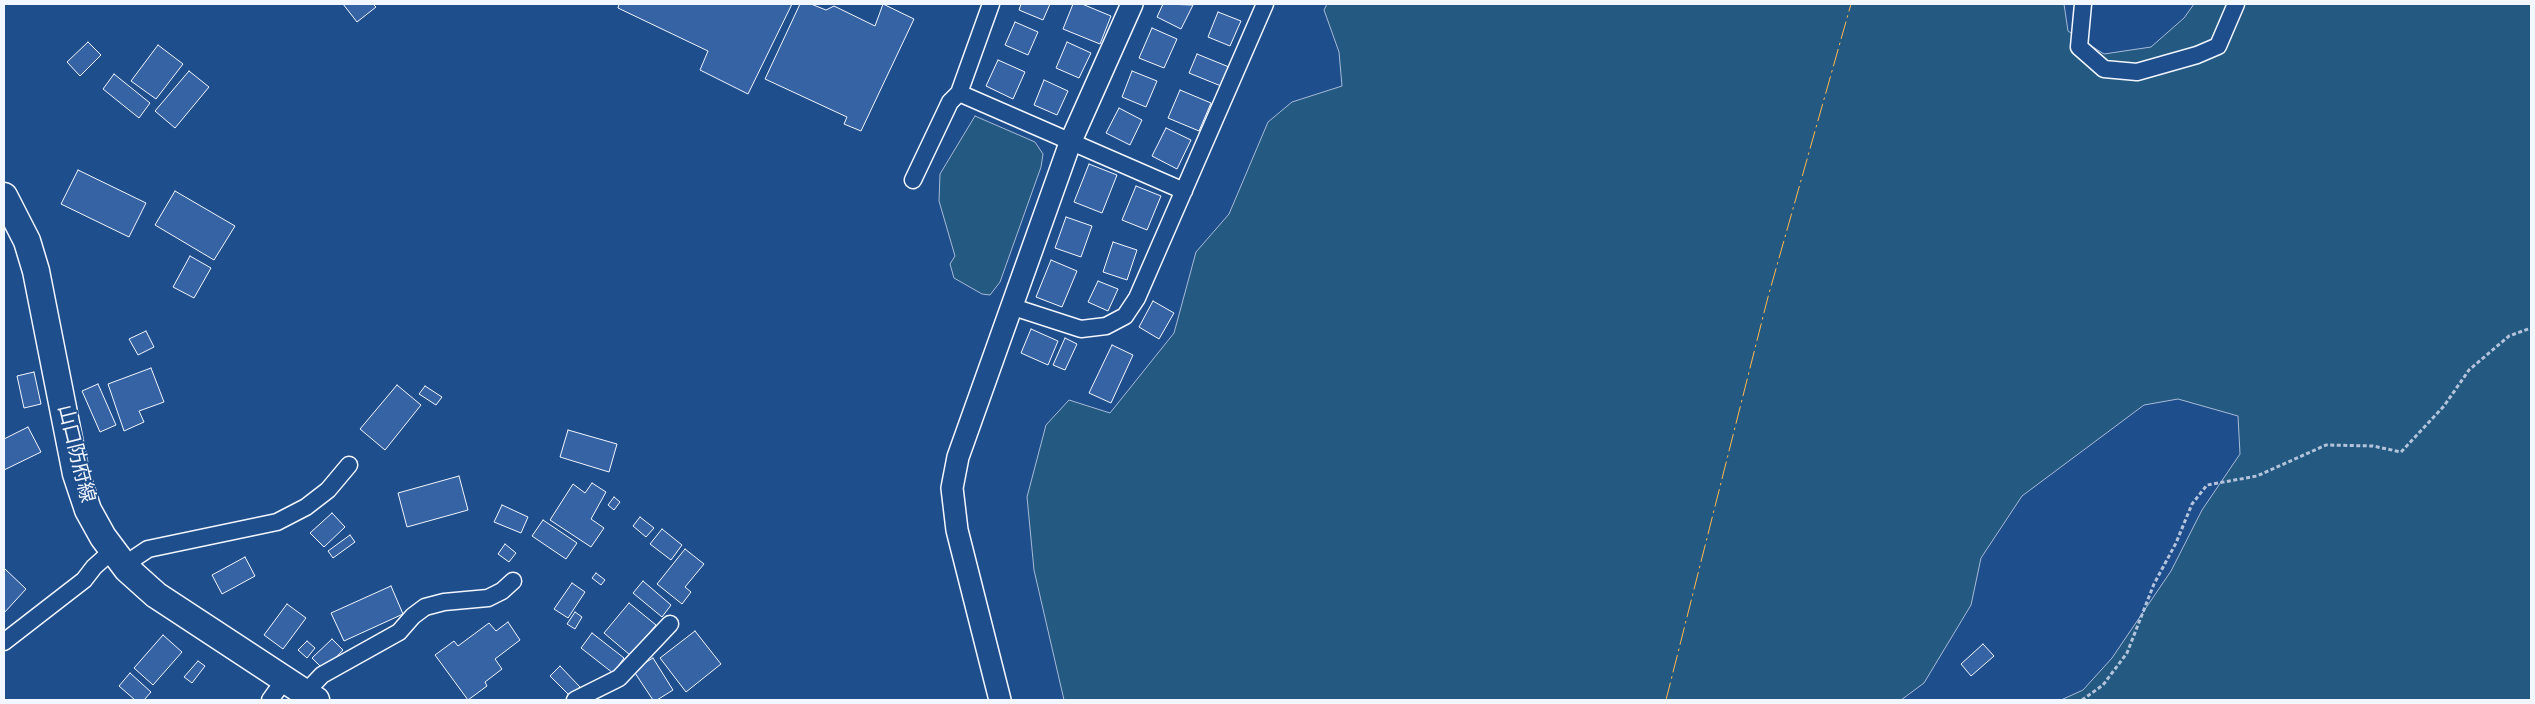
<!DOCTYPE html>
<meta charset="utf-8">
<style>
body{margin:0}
#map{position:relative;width:2535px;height:704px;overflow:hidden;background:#1f4e8c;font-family:Jost,sans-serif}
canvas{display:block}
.frame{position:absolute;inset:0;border:5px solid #f2f6ff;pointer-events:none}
</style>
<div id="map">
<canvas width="2535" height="704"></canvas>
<div class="frame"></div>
</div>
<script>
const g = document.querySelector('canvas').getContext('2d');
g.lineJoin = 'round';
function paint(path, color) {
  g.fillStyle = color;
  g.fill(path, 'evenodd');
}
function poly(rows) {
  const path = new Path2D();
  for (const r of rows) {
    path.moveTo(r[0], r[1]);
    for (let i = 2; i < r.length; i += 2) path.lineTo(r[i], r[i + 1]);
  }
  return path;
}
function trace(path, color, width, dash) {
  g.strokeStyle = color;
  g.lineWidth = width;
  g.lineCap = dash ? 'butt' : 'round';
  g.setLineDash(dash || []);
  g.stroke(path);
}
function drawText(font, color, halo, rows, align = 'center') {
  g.font = font + ' Jost,"Noto Sans JP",sans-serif';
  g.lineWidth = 4;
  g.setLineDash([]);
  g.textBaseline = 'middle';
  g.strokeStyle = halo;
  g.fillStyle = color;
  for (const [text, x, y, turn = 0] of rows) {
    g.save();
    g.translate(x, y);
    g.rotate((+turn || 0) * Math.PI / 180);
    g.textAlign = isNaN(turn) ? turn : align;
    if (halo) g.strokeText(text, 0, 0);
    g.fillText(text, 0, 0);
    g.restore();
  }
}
const green = poly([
 [1327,4,2064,4,2068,31,2104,54,2151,47,2184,18,2194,4,2531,4,2531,700,2061,700,2083,690,2112,658,2171,571,2202,510,2240,454,2238,416,2178,399,2144,405,2022,496,1981,558,1971,605,1924,683,1901,700,1064,700,1034,570,1027,497,1046,425,1069,400,1110,413,1174,333,1196,252,1229,214,1268,122,1292,102,1342,86,1339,52,1324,10,1327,4],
 [975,116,1035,142,1043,154,1041,167,1000,282,990,295,982,294,954,278,950,264,955,256,939,201,940,174,975,116]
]);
const building = poly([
 [343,4,373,4,376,7,357,22,343,4],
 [619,4,792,4,748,94,700,70,708,51,618,8,619,4],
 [800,4,811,4,826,10,834,6,875,26,883,4,914,19,861,131,844,124,847,117,765,79,800,4],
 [1021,4,1050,4,1043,20,1019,10,1021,4],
 [1073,4,1082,4,1111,16,1100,44,1063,29,1073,4],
 [1163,4,1193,5,1181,29,1157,17,1163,4],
 [1218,12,1241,21,1230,46,1208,37,1218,12],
 [1015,22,1038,32,1028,55,1005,45,1015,22],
 [1152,28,1177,39,1164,68,1139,58,1152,28],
 [88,42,101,55,80,76,67,62,88,42],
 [1067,42,1091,53,1079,78,1056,68,1067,42],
 [158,45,183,64,156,99,131,81,158,45],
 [1197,54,1229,67,1221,86,1189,73,1197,54],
 [998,60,1025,72,1013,99,986,86,998,60],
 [189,71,209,87,175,128,155,111,189,71],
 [1132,71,1157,81,1146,107,1122,97,1132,71],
 [114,74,150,103,139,118,103,89,114,74],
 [1044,80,1068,91,1057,115,1034,105,1044,80],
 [1180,90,1211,103,1199,131,1168,118,1180,90],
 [1119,108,1142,120,1130,145,1106,133,1119,108],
 [1166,128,1191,140,1177,169,1152,156,1166,128],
 [1089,164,1117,175,1102,213,1074,202,1089,164],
 [78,170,146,203,129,237,61,204,78,170],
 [1136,186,1161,196,1147,230,1122,220,1136,186],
 [175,191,235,226,214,260,155,225,175,191],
 [1066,217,1092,226,1081,257,1055,248,1066,217],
 [1113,242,1137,250,1127,280,1103,272,1113,242],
 [190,256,211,268,194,298,173,287,190,256],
 [1051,260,1077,271,1062,307,1036,297,1051,260],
 [1098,281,1118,289,1108,311,1088,302,1098,281],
 [1153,301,1174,313,1159,339,1139,327,1153,301],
 [1031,329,1058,341,1048,365,1021,353,1031,329],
 [146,331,154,347,138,355,129,339,146,331],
 [1065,338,1077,344,1065,370,1053,365,1065,338],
 [1112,345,1133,355,1111,403,1089,393,1112,345],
 [151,368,164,402,139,411,144,422,124,431,108,384,151,368],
 [34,372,41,404,24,408,17,376,34,372],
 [98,384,116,425,100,432,82,391,98,384],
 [397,385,421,405,385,450,360,429,397,385],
 [425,386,442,397,436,405,419,394,425,386],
 [28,427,41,452,4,470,4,439,28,427],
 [568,430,617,444,609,472,560,457,568,430],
 [459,476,468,510,407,527,398,493,459,476],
 [592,483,606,492,591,519,604,528,591,547,550,520,573,484,585,493,592,483],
 [614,497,620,502,614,510,608,505,614,497],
 [502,505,528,517,521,533,494,522,502,505],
 [332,513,345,527,324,547,310,533,332,513],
 [640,517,654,528,646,537,633,526,640,517],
 [543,520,577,543,566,559,532,536,543,520],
 [662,529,682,545,671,560,650,544,662,529],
 [350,535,355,542,333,558,328,551,350,535],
 [505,544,516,553,509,562,498,554,505,544],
 [685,549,704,564,685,587,691,592,682,604,657,584,685,549],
 [245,557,255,576,222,594,212,575,245,557],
 [4,568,26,589,4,613,4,568],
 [596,573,605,580,601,585,592,578,596,573],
 [643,581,671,605,662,617,633,593,643,581],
 [572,583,585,592,568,618,554,609,572,583],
 [391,586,403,614,344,641,331,613,391,586],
 [629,603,656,625,630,655,604,633,629,603],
 [287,604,306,618,283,649,264,635,287,604],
 [575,612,582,617,575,629,567,624,575,612],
 [508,622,520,640,495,659,502,669,485,682,487,686,468,700,435,655,454,641,458,646,489,623,496,631,508,622],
 [695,631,721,664,686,692,660,658,695,631],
 [592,633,624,658,613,673,581,648,592,633],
 [163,635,182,652,153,685,134,668,163,635],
 [332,639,343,650,324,670,312,658,332,639],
 [307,641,315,648,307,658,298,650,307,641],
 [1983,644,1994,656,1971,676,1961,664,1983,644],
 [653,658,673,690,657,700,653,700,633,670,653,658],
 [198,661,205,666,192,683,184,677,198,661],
 [560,666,580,687,570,696,550,676,560,666],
 [130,673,151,692,144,700,135,700,119,686,130,673]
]);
const path = poly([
 [2082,700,2103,685,2127,653,2154,584,2176,543,2192,504,2207,485,2257,476,2326,445,2373,446,2401,452,2444,406,2469,370,2509,336,2531,328]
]);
const minor = poly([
 [991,4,959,93,1184,191],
 [2083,4,2079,47,2104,69,2137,72,2197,55,2218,46,2236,4],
 [913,180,950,102,959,93],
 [1010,306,1081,329,1106,326,1125,316,1137,298,1265,4],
 [127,569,136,557,148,549,277,522,306,507,328,490,349,465],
 [4,642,84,580,94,567,113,550],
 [305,693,322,675,399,632,413,616,425,607,444,602,488,598,502,591,513,581],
 [270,700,285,679],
 [575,700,619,678,670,624]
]);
const tertiary = poly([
 [1000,700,957,530,952,488,958,457,1070,143,1132,4]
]);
const primary = poly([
 [4,196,27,241,36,271,76,474,88,510,103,537,127,569,156,595,316,700]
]);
const power = poly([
 [1666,700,1768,297,1851,4]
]);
const streetNames = [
 ["山口防府線",75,454,76]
];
paint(green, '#245a82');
trace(green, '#a8bbd7', 1);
paint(building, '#3563a3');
trace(building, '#f2f6ff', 1);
trace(minor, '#f2f6ff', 19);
trace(tertiary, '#f2f6ff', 24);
trace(primary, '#f2f6ff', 29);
trace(path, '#b3c4dc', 3, [4, 2.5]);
trace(minor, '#1f4e8c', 16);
trace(tertiary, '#1f4e8c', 21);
trace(primary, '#1f4e8c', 26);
trace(power, '#ffb74d', 1, [18, 4, 2.5, 4]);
drawText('20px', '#f2f6ff', '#1f4e8c', streetNames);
</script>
